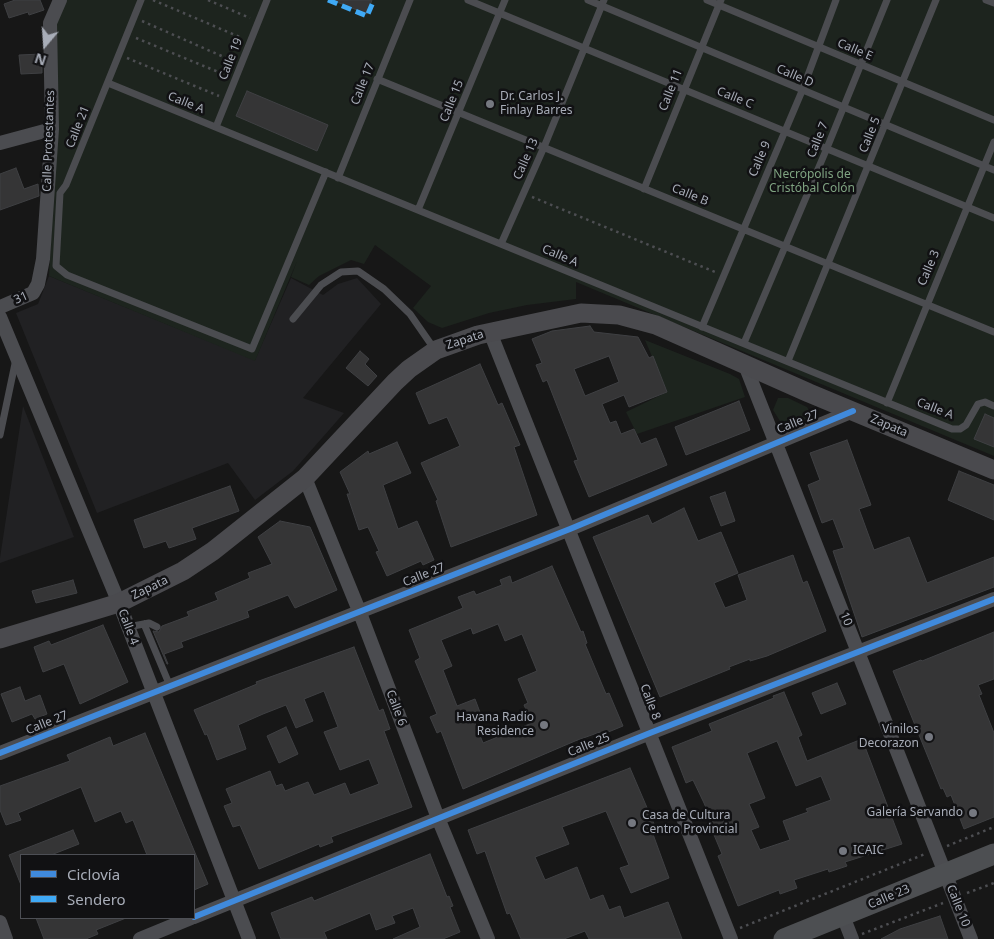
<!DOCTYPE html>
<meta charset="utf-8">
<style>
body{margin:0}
#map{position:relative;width:994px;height:939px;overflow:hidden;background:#171717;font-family:"Noto Sans",sans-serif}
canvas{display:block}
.legend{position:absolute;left:20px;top:854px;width:175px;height:65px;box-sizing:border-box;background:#111113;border:1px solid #4d4f55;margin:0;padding:6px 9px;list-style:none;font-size:15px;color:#a8adb8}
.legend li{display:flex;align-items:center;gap:10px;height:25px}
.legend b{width:25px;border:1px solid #4d4f55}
.north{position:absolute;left:20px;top:20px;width:50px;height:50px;-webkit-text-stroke:4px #111113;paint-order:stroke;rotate:198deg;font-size:14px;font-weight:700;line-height:20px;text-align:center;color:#a8adb8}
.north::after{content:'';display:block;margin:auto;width:18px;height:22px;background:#a8adb8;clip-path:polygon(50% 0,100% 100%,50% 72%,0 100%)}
</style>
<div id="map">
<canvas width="994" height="939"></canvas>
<ul class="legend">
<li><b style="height:6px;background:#408adc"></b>Ciclovía</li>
<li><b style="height:6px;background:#3fa9f5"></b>Sendero</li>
</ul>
<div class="north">N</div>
</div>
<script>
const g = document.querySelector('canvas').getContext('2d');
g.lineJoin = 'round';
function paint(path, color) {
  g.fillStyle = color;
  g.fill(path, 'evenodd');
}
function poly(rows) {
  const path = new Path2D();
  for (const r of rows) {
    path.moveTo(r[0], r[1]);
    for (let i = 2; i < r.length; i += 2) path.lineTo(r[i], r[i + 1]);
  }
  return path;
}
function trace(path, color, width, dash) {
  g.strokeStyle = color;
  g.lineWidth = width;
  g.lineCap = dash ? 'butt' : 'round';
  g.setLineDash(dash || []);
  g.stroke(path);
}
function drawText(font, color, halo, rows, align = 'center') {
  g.font = font + ' "Noto Sans",sans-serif';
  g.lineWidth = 5;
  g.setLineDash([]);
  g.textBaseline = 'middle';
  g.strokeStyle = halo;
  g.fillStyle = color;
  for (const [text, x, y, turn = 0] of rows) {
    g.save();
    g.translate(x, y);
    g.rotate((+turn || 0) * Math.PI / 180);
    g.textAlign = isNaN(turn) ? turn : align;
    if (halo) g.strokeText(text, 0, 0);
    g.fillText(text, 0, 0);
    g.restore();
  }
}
const built = poly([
 [49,276,255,360,291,278,323,295,338,284,357,278,381,304,303,398,344,413,293,471,255,500,228,463,97,513,16,313,38,304],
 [23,406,74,537,0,563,0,558]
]);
const green = poly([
 [65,0,994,0,994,456,576,282,576,299,527,305,489,313,442,328,428,322,413,308,431,286,375,245,364,264,351,260,319,276,309,285,291,277,297,261,255,361,49,276,54,185,53,23],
 [645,340,730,374,739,379,745,397,637,434,626,412,667,392],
 [778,398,788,398,807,407,811,414,808,420,802,425,794,426,780,421,773,410]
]);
const building = poly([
 [15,0,40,0,44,10,29,15,28,12,9,18,4,4,15,0],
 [332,0,372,0,367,14,332,0],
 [42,54,42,73,21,74,19,55,42,54],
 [247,91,328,125,317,151,236,116,247,91],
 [16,168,24,189,38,184,39,196,0,210,0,174,16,168],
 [590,326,594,332,638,337,649,358,653,356,667,392,629,407,624,395,602,404,610,423,616,421,621,434,634,429,641,444,656,438,667,465,589,497,574,461,578,460,570,439,547,380,543,382,536,365,542,363,532,339,552,331,590,326],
 [609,356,619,382,585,396,574,369,609,356],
 [360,351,369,359,365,364,377,376,368,386,346,368,360,351],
 [480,364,498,405,502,403,520,445,514,447,537,515,451,547,436,501,438,500,421,463,460,446,447,417,429,424,416,393,480,364],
 [739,401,750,430,686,455,675,427,739,401],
 [985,414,994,418,994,447,974,439,985,414],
 [847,440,871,505,859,509,874,550,909,537,927,583,994,557,994,587,862,637,833,551,844,548,833,519,822,523,808,485,820,480,810,453,847,440],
 [397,442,411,473,383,485,398,529,417,521,434,560,423,565,421,561,387,576,376,552,379,551,368,527,359,530,347,494,350,494,340,472,368,451,369,454,397,442],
 [959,471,994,485,994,520,948,500,959,471],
 [230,486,239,511,192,528,196,539,169,548,166,541,144,548,134,520,230,486],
 [725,492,735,521,721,526,710,497,725,492],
 [684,508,698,541,721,532,738,573,714,583,725,608,747,600,738,575,793,555,803,583,807,581,826,631,767,656,750,661,750,659,729,667,730,669,660,697,593,537,648,515,652,524,684,508],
 [280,521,310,527,337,590,295,608,288,595,247,611,249,617,181,642,183,647,164,654,168,664,167,664,153,631,159,632,162,626,189,616,187,612,218,600,215,593,250,578,248,573,272,564,258,537,280,521],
 [552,566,581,632,583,631,587,643,585,644,606,694,609,693,623,726,601,735,600,732,575,741,463,789,441,731,437,733,430,717,437,714,415,661,420,658,409,630,463,608,458,597,474,591,476,595,502,585,500,580,510,576,512,583,552,566],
 [498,624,505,641,522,634,537,671,518,679,528,703,524,705,532,723,483,743,473,718,481,715,475,699,457,706,443,670,452,666,441,640,471,628,473,634,498,624],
 [73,580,77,593,36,603,32,591,73,580],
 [103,625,128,682,80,704,64,664,43,672,34,647,49,641,51,645,103,625],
 [994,632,994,679,978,685,982,694,979,695,994,733,994,817,964,829,951,795,947,797,943,788,941,789,893,671,921,660,922,661,994,632],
 [354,647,379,711,383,709,390,729,384,731,412,807,331,837,333,842,320,847,319,844,259,869,240,825,233,827,224,806,232,803,226,789,270,771,276,786,282,784,285,791,308,782,314,795,345,783,350,795,379,784,369,759,340,770,324,732,338,727,324,691,304,699,313,721,296,728,286,705,263,714,238,725,246,749,217,760,207,734,205,735,194,710,257,684,256,682,354,647],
 [837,683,846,704,821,714,812,693,837,683],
 [20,687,25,701,40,695,47,714,35,719,32,714,12,722,1,694,20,687],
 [784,692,802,735,798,737,807,761,862,739,902,844,845,862,847,866,829,872,828,869,794,880,797,888,780,894,779,890,738,906,718,856,722,854,709,823,712,822,704,803,693,780,686,783,672,747,712,731,709,724,774,698,773,696,784,692],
 [777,741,796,786,821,776,831,800,806,809,808,812,783,821,790,840,760,850,751,830,759,827,749,804,765,798,747,753,777,741],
 [286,727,298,754,279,763,267,736,286,727],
 [145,733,208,884,194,890,194,855,147,855,133,820,126,823,121,811,95,822,81,787,18,813,21,820,6,825,0,810,0,786,70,761,67,755,110,737,113,746,145,733],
 [630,768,654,824,650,826,669,878,631,893,620,868,629,865,606,811,562,827,569,844,535,857,545,880,577,867,590,900,603,895,609,910,620,906,624,918,668,902,682,939,589,939,585,931,564,939,521,939,510,913,507,914,485,851,477,854,468,830,630,768],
 [73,830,79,844,51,855,21,855,21,885,9,855,73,830],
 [430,854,447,897,449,896,453,906,450,907,460,932,443,939,393,939,420,927,413,908,392,916,395,923,376,930,370,913,324,932,327,939,281,939,271,913,312,897,314,901,430,854],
 [940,916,948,939,881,939,900,929,940,916],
 [36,918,126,918,96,930,98,934,86,939,44,939,36,918]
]);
const path = poly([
 [153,0,242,38],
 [208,0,250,18],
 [142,21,233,61],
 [136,38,228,76],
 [127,58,219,96],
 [532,197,715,272],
 [947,846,994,827],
 [967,893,994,883],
 [740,928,925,854],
 [862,934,943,903]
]);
const service = poly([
 [141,0,66,185,60,193,56,266,67,275,252,349,326,172],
 [468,0,994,218],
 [588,0,994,170],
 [707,0,994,120],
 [986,0,994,3],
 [377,79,994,332],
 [108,83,952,429,960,429,966,425,978,404,985,402,994,406],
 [216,127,267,0],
 [338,178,410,0],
 [644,189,721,0],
 [418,210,505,0],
 [501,244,544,147,604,0],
 [293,319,321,285,341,272,358,271,384,289,410,314,435,350],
 [702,327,802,91,836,0],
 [744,343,827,148,887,0],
 [788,361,936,0],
 [887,403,994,142],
 [0,435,16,359],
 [144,624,170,686],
 [128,627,149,623,157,627]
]);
const minor = poly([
 [0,143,52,129],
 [0,307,33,293,38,284,43,259,52,129,50,23,60,0],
 [0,317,119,603,249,939],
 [490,332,731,939],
 [745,365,971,939],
 [305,478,360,613,438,818,488,939],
 [0,753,570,529,853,411],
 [843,916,852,939],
 [194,917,650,733,994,599],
 [0,922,6,939],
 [140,939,191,918]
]);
const secondary = poly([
 [0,639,119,603,183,571,213,551,305,478,395,382,409,369,436,350,478,335,581,313,619,315,656,325,809,393,994,470]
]);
const primary = poly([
 [784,939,994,854]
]);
const quiet = poly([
 [328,0,367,16,374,0]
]);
const cycleway = poly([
 [0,753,570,529,853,411],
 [194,917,650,733,994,599]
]);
const markers = [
 [490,104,5,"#757880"],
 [544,725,5,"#757880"],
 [929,737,5,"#757880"],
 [973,813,5,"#757880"],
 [632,823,5,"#757880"],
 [843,851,5,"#757880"]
];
const streetNames = [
 ["Calle E",855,50,23],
 ["Calle 19",231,59,-68],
 ["Calle D",795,76,23],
 ["Calle 17",363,84,-68],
 ["Calle 11",671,90,-68],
 ["Calle C",735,98,22],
 ["Calle 15",452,101,-68],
 ["Calle A",186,103,22],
 ["Calle 21",78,127,-68],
 ["Calle 5",870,135,-68],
 ["Calle 7",818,140,-68],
 ["Calle Protestantes",49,141,-88],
 ["Calle 13",526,159,-66],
 ["Calle 9",760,159,-67],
 ["Calle B",690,195,22],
 ["Calle A",560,256,23],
 ["Calle 3",929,268,-67],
 ["31",21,298,-24],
 ["Zapata",465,340,-18],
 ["Calle A",935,409,21],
 ["Calle 27",798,422,-22],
 ["Zapata",889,426,23],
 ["Calle 27",424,575,-22],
 ["Zapata",150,588,-26],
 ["10",846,619,68],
 ["Calle 4",128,627,69],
 ["Calle 8",650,702,69],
 ["Calle 6",396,708,69],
 ["Calle 27",47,723,-22],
 ["Calle 25",589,745,-22],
 ["Calle 23",889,897,-23],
 ["Calle 10",958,906,68]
];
const poiNames = [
 ["Dr. Carlos J.",500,97],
 ["Finlay Barres",500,111],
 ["Havana Radio",534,718,"right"],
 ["Residence",534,732,"right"],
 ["Vinilos",919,730,"right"],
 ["Decorazon",919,744,"right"],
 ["Galería Servando",963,813,"right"],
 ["Casa de Cultura",642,816],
 ["Centro Provincial",642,830],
 ["ICAIC",853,851]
];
const parkNames = [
 ["Necrópolis de",812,175],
 ["Cristóbal Colón",812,189]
];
paint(built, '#212123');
paint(green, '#1d241e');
paint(building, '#353536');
trace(building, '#3f4043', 1);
trace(path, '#4d4e52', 2.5, [2.5, 4]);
trace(service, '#4b4c50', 7);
trace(minor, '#4b4c50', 14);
trace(secondary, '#4a4a4e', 19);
trace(primary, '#4d4f52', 21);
trace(quiet, '#3fa9f5', 5, [10, 5]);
trace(cycleway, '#408adc', 6);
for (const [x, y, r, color] of markers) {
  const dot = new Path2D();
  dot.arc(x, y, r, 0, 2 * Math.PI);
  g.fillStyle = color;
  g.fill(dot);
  trace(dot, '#111113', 2);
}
drawText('12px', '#a8adb8', '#111113', streetNames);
drawText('12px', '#a8adb8', '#111113', poiNames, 'left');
drawText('12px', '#7fa381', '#111113', parkNames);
</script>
